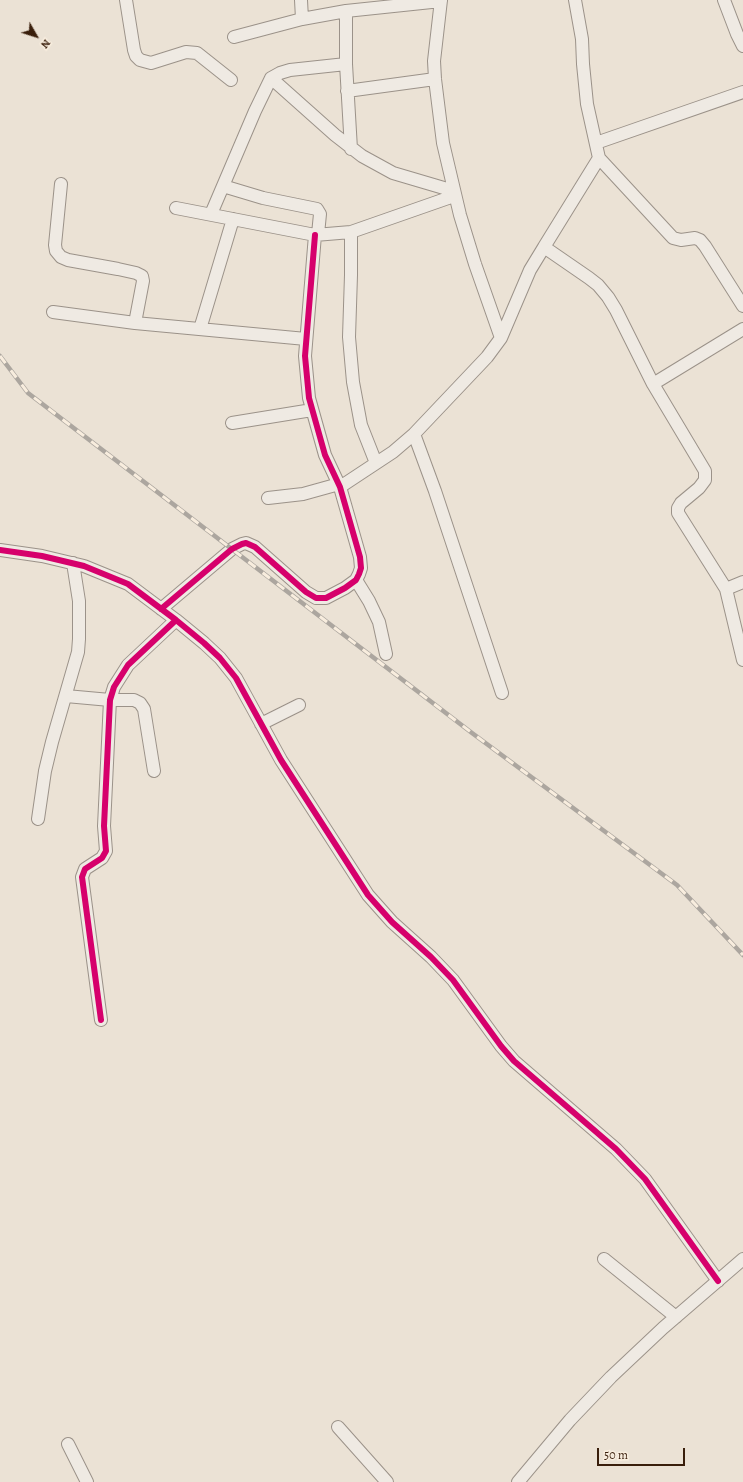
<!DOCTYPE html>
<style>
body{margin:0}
#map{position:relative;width:743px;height:1482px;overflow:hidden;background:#ebe2d5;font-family:Alegreya,serif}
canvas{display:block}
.north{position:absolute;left:16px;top:16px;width:40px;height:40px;-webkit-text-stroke:3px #f8edde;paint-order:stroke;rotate:129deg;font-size:11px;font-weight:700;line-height:16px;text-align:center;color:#391e0b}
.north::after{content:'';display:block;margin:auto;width:14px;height:18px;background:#391e0b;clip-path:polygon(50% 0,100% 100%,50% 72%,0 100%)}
.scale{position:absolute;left:597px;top:1448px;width:88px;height:18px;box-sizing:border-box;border:2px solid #391e0b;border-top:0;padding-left:5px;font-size:12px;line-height:14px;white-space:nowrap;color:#391e0b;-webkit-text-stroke:3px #f8edde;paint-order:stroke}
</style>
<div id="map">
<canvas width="743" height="1482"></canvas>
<div class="north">N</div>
<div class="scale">50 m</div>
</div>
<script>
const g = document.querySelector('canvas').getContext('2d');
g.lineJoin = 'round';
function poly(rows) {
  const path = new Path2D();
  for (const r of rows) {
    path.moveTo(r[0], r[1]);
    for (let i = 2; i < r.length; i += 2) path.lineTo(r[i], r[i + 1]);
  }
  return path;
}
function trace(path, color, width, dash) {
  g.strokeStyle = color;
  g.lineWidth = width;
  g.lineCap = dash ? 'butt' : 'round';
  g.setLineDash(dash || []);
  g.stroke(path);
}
const minor = poly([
 [126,0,134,50,136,56,140,60,151,63,186,52,197,53,231,80],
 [301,0,302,19],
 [441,0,434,61,435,79,443,143,460,215,475,264,501,338],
 [575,0,582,39,583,64,587,104,599,158,673,238,681,240,695,238,700,240,705,246,743,306],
 [724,0,737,34,743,46],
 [234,37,302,19,346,11],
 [346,64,351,149],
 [271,78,335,135,362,156,393,173,454,191],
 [347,91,435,79],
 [596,143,743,92],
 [599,158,544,247,589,278,598,285,608,297,616,310,653,384,743,329],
 [61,184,55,245,56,251,61,257,68,260,118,269,136,273,142,276,143,281,135,323],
 [223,186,263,198,317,209,320,214,318,234],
 [176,208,315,235,351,232],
 [211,214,255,111,271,78,280,73,290,70,346,64,346,11,441,1],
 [53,312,135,323,306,339],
 [200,329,233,219],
 [653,384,705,471,705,480,699,488,681,503,678,508,678,513,726,589],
 [232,423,312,410],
 [414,434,435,491,502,693],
 [376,463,361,425,353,382,349,337,351,275,351,232,454,196],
 [340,487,393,452,414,434,487,357,501,338,530,270,544,247],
 [268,498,303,494,339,484],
 [0,550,42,556,84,566,128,584,176,620,204,643,220,658,236,678,281,760,368,895,392,922,431,957,453,980,501,1046,514,1061,616,1149,645,1179,718,1281],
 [356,580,369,601,379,622,386,654],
 [743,582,726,589,743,660],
 [161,609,232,549,242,544,246,543,255,547,306,592,316,598,326,598,345,588,356,580,359,574,361,568,360,557,340,487,325,455,309,398,305,356,315,235],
 [66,696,110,700,134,700,140,703,144,709,154,771],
 [261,724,299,705],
 [38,819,45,771,52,742,78,652,79,639,79,601,73,563],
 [101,1020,82,877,85,869,102,858,106,851,104,826,110,700,114,687,128,665,176,620],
 [604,1259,676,1317],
 [338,1427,387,1482],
 [68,1444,87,1482],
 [518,1482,570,1420,611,1377,663,1328,743,1259]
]);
const rail = poly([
 [0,356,28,393,472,733,677,885,743,955]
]);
const cycleway = poly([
 [0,550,42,556,84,566,128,584,176,620,204,643,220,658,236,678,281,760,368,895,392,922,431,957,453,980,501,1046,514,1061,616,1149,645,1179,718,1281],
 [161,609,232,549,242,544,246,543,255,547,306,592,316,598,326,598,345,588,356,580,359,574,361,568,360,557,340,487,325,455,309,398,305,356,315,235],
 [101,1020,82,877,85,869,102,858,106,851,104,826,110,700,114,687,128,665,176,620]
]);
trace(minor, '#9b9289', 14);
trace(minor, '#efeae3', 12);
trace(rail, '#aca69f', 4.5);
trace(rail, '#f8edde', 3, [9]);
trace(cycleway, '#d6006c', 6);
</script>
